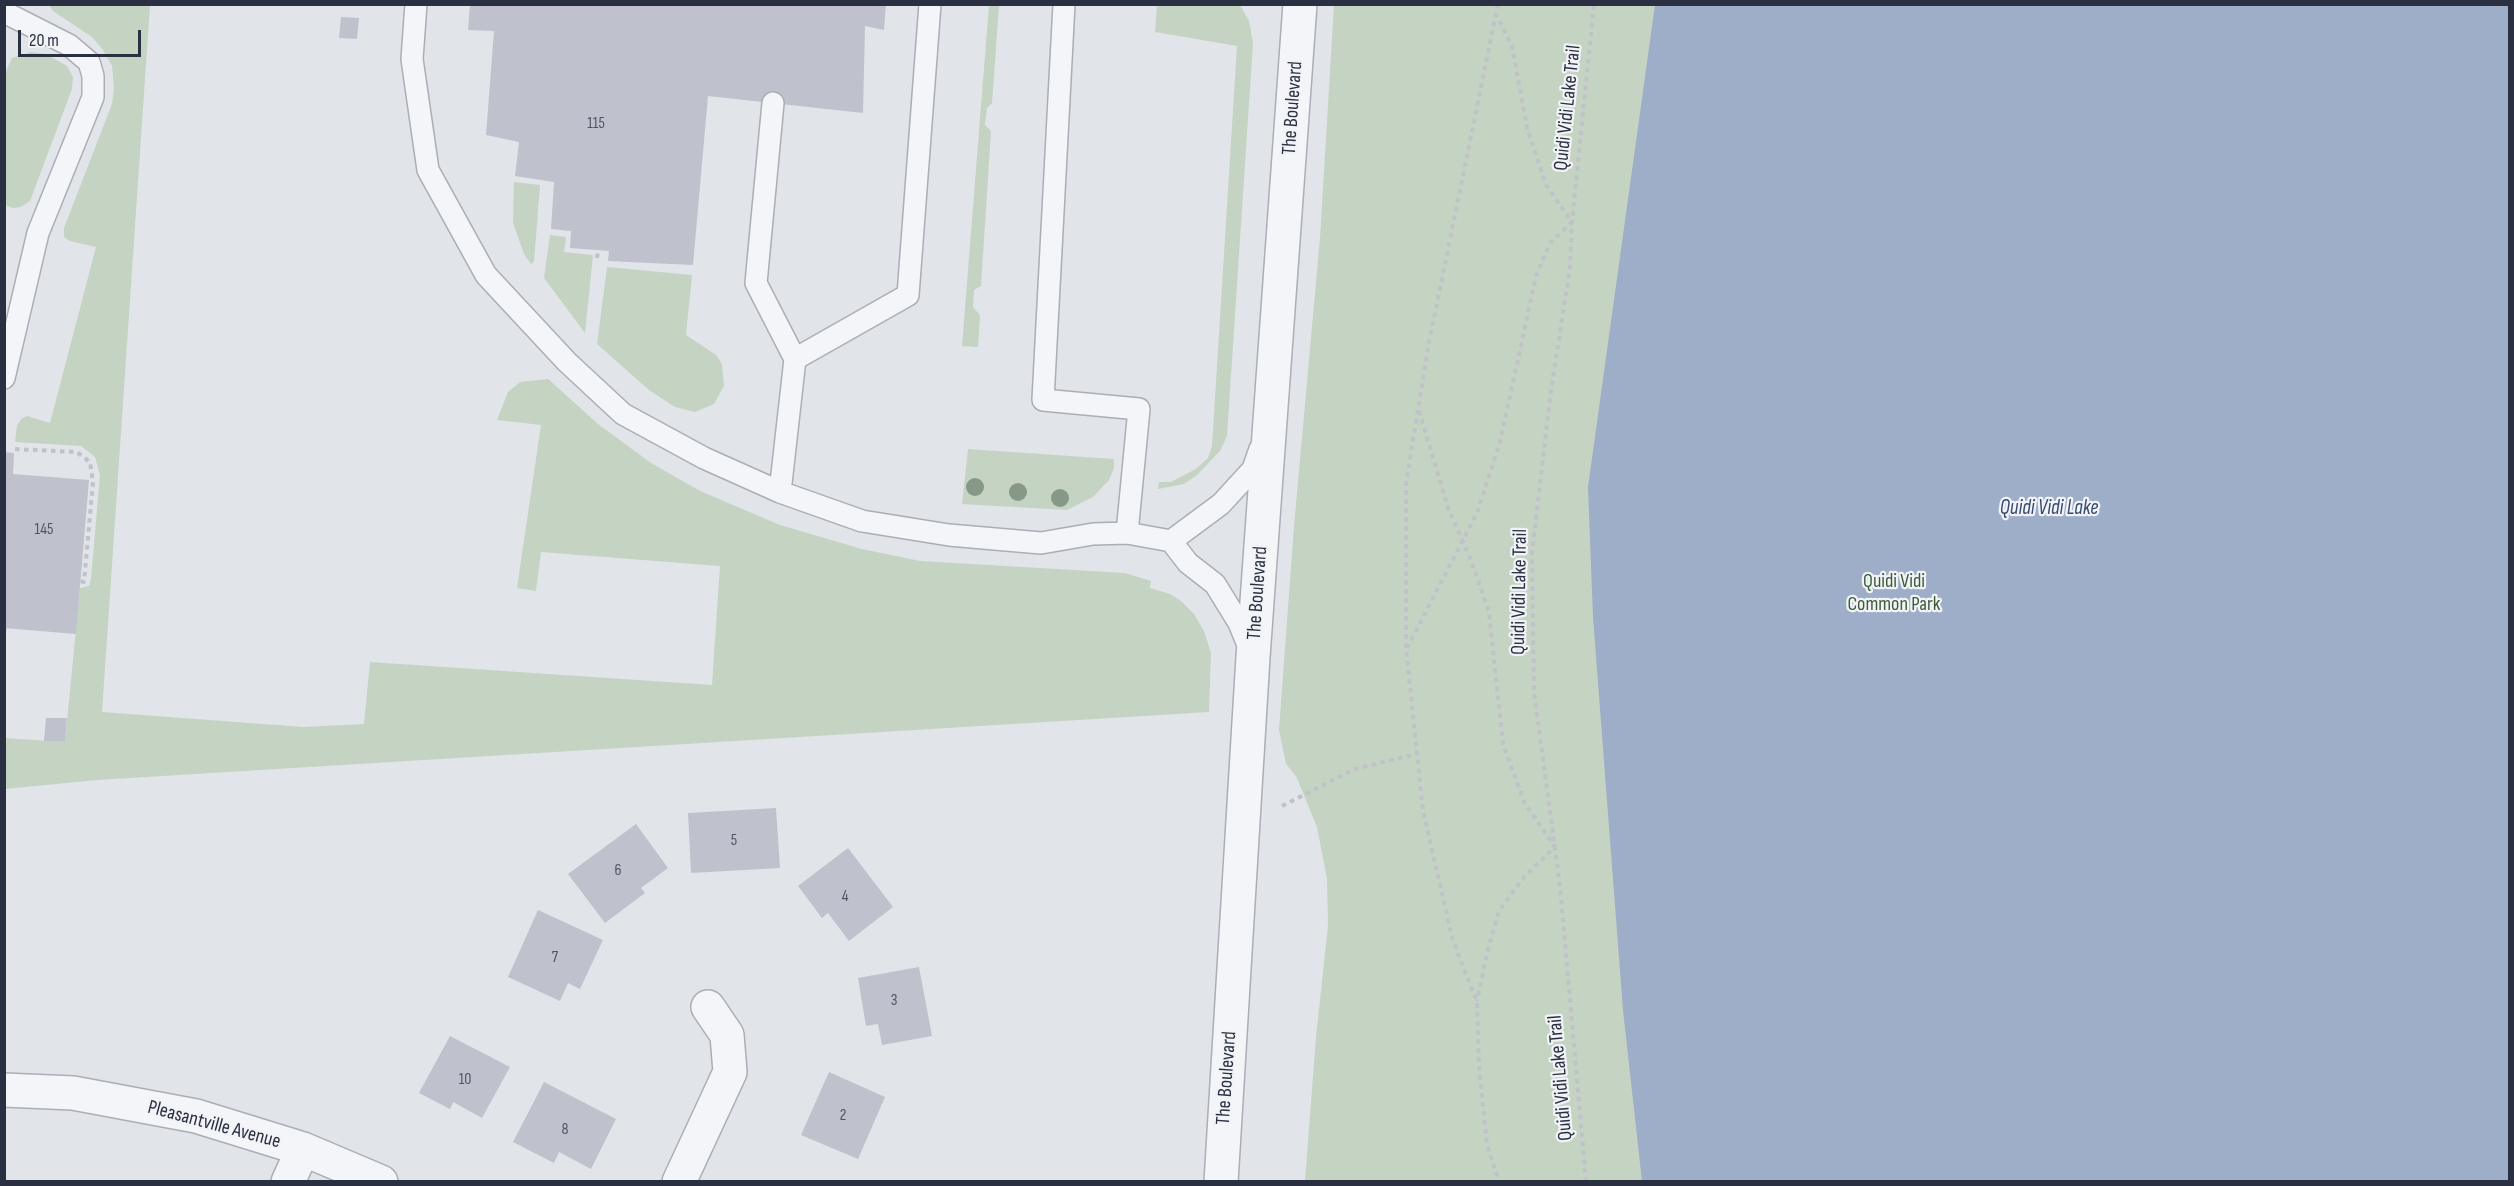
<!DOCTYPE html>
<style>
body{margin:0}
#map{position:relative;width:2514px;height:1186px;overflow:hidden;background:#e1e4e9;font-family:"Sofia Sans Condensed",sans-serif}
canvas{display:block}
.frame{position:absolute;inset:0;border:6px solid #2a3041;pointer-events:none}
.scale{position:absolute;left:18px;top:30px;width:123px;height:27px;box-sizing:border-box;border:3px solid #2a3041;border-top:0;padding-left:8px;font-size:18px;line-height:21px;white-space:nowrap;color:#2a3041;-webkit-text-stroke:4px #f1f3f7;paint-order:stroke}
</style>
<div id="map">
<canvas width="2514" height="1186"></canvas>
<div class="frame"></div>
<div class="scale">20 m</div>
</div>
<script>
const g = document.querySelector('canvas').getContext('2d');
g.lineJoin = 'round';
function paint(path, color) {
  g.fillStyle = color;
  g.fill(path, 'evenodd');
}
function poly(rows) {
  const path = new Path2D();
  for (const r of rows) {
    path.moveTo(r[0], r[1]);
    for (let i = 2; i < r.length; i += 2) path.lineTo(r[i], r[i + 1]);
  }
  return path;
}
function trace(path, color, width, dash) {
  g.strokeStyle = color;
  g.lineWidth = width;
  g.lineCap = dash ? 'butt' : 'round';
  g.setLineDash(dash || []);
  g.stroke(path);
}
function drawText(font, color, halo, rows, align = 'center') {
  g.font = font + ' "Sofia Sans Condensed",sans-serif';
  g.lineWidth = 4.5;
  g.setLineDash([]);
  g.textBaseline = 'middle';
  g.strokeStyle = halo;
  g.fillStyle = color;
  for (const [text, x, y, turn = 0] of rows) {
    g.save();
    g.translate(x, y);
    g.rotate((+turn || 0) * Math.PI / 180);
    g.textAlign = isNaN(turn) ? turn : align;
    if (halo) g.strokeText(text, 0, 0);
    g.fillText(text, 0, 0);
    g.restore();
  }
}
const green = poly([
 [49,5,150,5,102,712,303,727,364,724,370,662,712,685,720,566,541,552,536,591,517,588,541,425,497,420,508,392,520,382,548,379,598,424,651,463,700,491,780,525,862,549,920,561,1125,573,1151,581,1150,588,1170,594,1181,601,1194,614,1204,631,1211,653,1209,712,97,780,5,789,4,738,65,742,80,588,89,586,91,579,100,475,95,457,81,446,15,442,17,426,21,419,27,416,50,423,96,247,70,241,64,237,64,228,112,104,114,88,112,66,103,50,92,37,53,11],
 [989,5,999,5,992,103,987,108,985,125,991,131,981,286,974,290,973,307,980,315,978,347,962,346],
 [1157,5,1240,5,1249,21,1253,43,1227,436,1220,451,1197,475,1184,484,1158,489,1159,482,1171,482,1196,469,1208,458,1212,446,1237,46,1155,32],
 [1334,5,2509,5,2509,1181,1305,1181,1316,1037,1328,926,1327,879,1317,827,1296,776,1286,764,1279,730,1294,526,1320,238],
 [31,52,46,54,67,66,73,77,72,89,30,201,21,207,13,208,5,205,5,73,12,58],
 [514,182,540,185,534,262,531,264,524,254,513,223],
 [550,235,566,237,564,252,593,255,585,333,544,278],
 [607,267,692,275,686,335,716,355,722,364,724,386,714,404,695,412,675,407,649,390,597,344],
 [968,449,1114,459,1114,468,1109,480,1093,497,1067,510,962,504]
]);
const water = poly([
 [1655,5,2509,5,2509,1181,1642,1181,1623,1010,1593,617,1588,487]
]);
const building = poly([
 [470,4,886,4,884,30,865,26,863,113,708,96,693,265,608,261,609,251,570,248,571,231,551,229,554,182,515,176,519,142,486,135,494,31,468,30],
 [341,17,359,18,357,39,339,38],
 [4,452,14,453,13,474,89,480,76,634,4,628],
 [46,718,67,718,65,742,44,741],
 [776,808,780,868,691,873,688,813],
 [636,824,668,868,641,888,645,893,605,923,568,874],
 [848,848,893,907,849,941,828,913,822,918,798,886],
 [538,910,603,940,580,989,568,983,560,1001,508,977],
 [919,967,932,1036,882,1045,878,1024,866,1026,858,978],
 [450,1036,510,1067,482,1118,453,1102,450,1109,419,1093],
 [829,1072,885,1097,858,1159,801,1135],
 [544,1082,616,1119,591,1169,559,1152,554,1163,513,1142]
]);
const path = poly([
 [1498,4,1429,342,1406,483,1406,648,1423,811,1453,941,1477,1002,1479,1067,1487,1145,1499,1182],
 [597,258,598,250],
 [1419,411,1448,508,1471,560,1489,612,1503,744,1524,802,1555,847,1524,877,1499,911,1487,953,1477,1001],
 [15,449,77,452,90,462,93,482,84,582,80,581],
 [4,632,5,628],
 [1407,648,1477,513,1500,442,1536,276,1550,243,1572,222,1546,185,1527,128,1512,46,1497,16],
 [1282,806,1355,769,1417,754],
 [1586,1182,1560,886,1534,692,1532,552,1551,391,1570,267,1572,222,1594,4]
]);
const service = poly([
 [416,4,412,59,428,170,486,275,567,362,623,414,704,458,780,492,862,521,949,535,1041,543,1093,534,1127,533,1171,541,1221,504,1253,469,1260,449],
 [1064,4,1043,400,1139,409,1127,533],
 [4,12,69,45,89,62,93,76,93,97,38,233,4,378],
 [773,103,756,283,795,359],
 [780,492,795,359,908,295,930,4],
 [1171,541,1188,563,1215,584,1239,623,1250,650]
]);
const minor = poly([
 [4,1090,73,1093,196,1116,303,1149,381,1182],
 [288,1182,303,1149],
 [679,1182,730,1072,727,1035,708,1007]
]);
const tertiary = poly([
 [1221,1182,1253,657,1300,4]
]);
const trees = [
 [975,487],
 [1018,492],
 [1060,498]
];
const numberNames = [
 ["115",596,124],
 ["145",44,530],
 ["5",734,841],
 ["6",618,871],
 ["4",845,897],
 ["7",555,958],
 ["3",894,1001],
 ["10",465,1080],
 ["2",843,1116],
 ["8",565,1130]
];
const streetNames = [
 ["The Boulevard",1293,108,-86],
 ["Quidi Vidi Lake Trail",1568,108,-84],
 ["Quidi Vidi Lake Trail",1520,592,-89],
 ["The Boulevard",1258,593,-86],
 ["The Boulevard",1227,1078,-86],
 ["Quidi Vidi Lake Trail",1561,1078,-95],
 ["Pleasantville Avenue",214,1125,15]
];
const parkNames = [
 ["Quidi Vidi",1894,582],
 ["Common Park",1894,605]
];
const waterNames = [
 ["Quidi Vidi Lake",2049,509]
];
paint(green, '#c5d3c3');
paint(water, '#9eadc8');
paint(building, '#bfc2cc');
trace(service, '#aaaeb7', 24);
trace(minor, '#aaaeb7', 36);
trace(tertiary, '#aaaeb7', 36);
trace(path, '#bfc2c8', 4, [4.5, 4.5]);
trace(service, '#f4f5f8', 21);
trace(minor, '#f4f5f8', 33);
trace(tertiary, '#f4f5f8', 33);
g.fillStyle = '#869988';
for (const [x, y] of trees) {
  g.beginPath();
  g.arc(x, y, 9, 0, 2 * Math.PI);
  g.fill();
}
drawText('16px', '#4f5464', null, numberNames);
drawText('20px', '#2a3041', '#f1f3f7', streetNames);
drawText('20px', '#3b5c38', '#f1f3f7', parkNames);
drawText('italic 21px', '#364a73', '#f1f3f7', waterNames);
</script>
